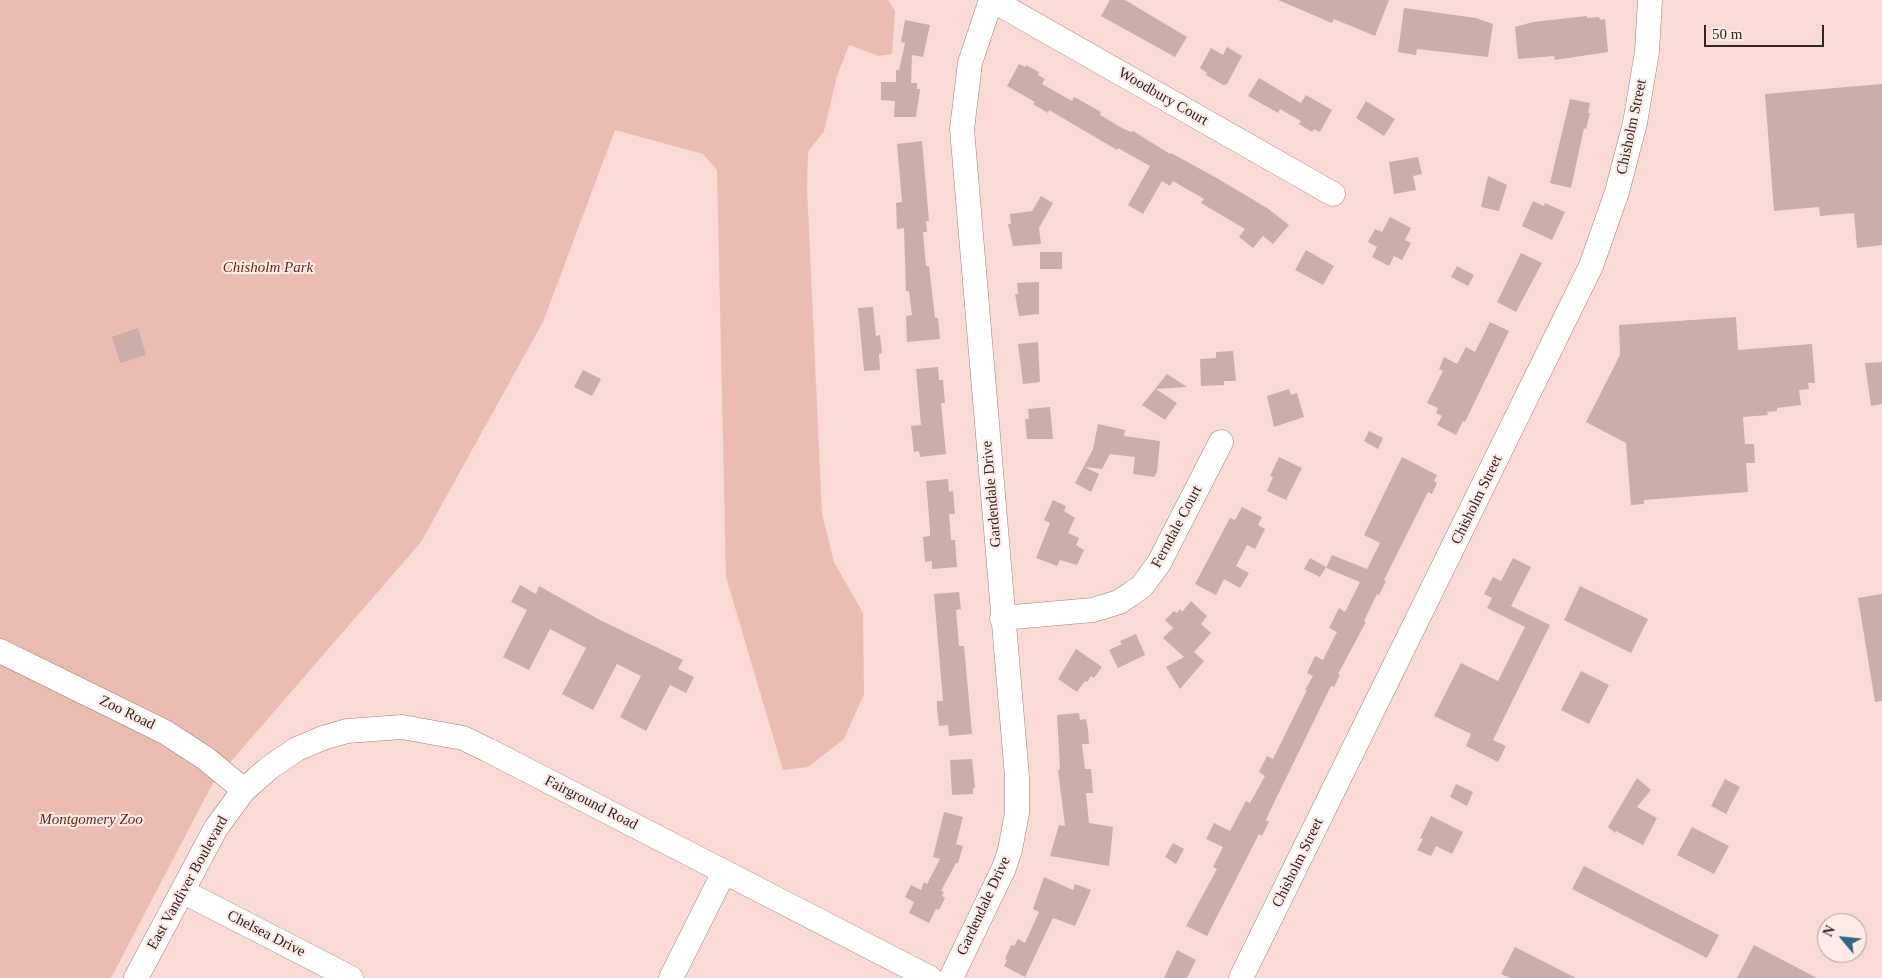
<!DOCTYPE html>
<style>
body{margin:0}
#map{position:relative;width:1882px;height:978px;overflow:hidden;background:#fadad4;font-family:Georgia,serif}
canvas{display:block}
.north{position:absolute;left:1817px;top:913px;width:50px;height:50px;box-sizing:border-box;background:#feebe7;border:1px solid #ac9d99;border-radius:50%;rotate:298deg;font-size:14px;font-weight:700;line-height:20px;text-align:center;color:#322724}
.north::after{content:'';display:block;margin:auto;width:18px;height:22px;background:#2d6980;clip-path:polygon(50% 0,100% 100%,50% 72%,0 100%)}
.scale{position:absolute;left:1704px;top:25px;width:120px;height:22px;box-sizing:border-box;border:2px solid #322724;border-top:0;padding-left:6px;font-size:15px;line-height:18px;white-space:nowrap;color:#322724;-webkit-text-stroke:4px #feebe7;paint-order:stroke}
</style>
<div id="map">
<canvas width="1882" height="978"></canvas>
<div class="north">N</div>
<div class="scale">50 m</div>
</div>
<script>
const g = document.querySelector('canvas').getContext('2d');
g.lineJoin = 'round';
function paint(path, color) {
  g.fillStyle = color;
  g.fill(path, 'evenodd');
}
function poly(rows) {
  const path = new Path2D();
  for (const r of rows) {
    path.moveTo(r[0], r[1]);
    for (let i = 2; i < r.length; i += 2) path.lineTo(r[i], r[i + 1]);
  }
  return path;
}
function trace(path, color, width, dash) {
  g.strokeStyle = color;
  g.lineWidth = width;
  g.lineCap = dash ? 'butt' : 'round';
  g.setLineDash(dash || []);
  g.stroke(path);
}
function drawText(font, color, halo, rows, align = 'center') {
  g.font = font + ' Georgia,serif';
  g.lineWidth = 4.5;
  g.setLineDash([]);
  g.textBaseline = 'middle';
  g.strokeStyle = halo;
  g.fillStyle = color;
  for (const [text, x, y, turn = 0] of rows) {
    g.save();
    g.translate(x, y);
    g.rotate((+turn || 0) * Math.PI / 180);
    g.textAlign = isNaN(turn) ? turn : align;
    if (halo) g.strokeText(text, 0, 0);
    g.fillText(text, 0, 0);
    g.restore();
  }
}
const green = poly([
 [0,0,888,0,895,11,892,54,879,56,849,45,837,76,824,131,808,152,807,188,822,514,834,562,863,613,864,694,844,739,808,767,783,770,726,577,717,170,703,154,615,130,543,322,421,542,214,781,111,978,0,978]
]);
const building = poly([
 [1110,0,1125,0,1187,37,1175,57,1101,16],
 [1278,0,1389,0,1375,36,1334,19,1332,23],
 [1404,8,1476,18,1493,24,1488,57,1417,49,1416,55,1398,52],
 [1587,16,1587,18,1599,17,1600,20,1605,19,1608,52,1555,60,1554,56,1518,59,1515,27,1533,22],
 [905,20,930,25,923,57,912,55,911,83,917,83,917,89,920,89,916,117,894,117,895,101,881,100,881,82,896,82,896,70,899,70,905,43,901,42],
 [1227,47,1242,56,1227,84,1223,85,1206,75,1207,73,1200,68,1211,48,1223,55],
 [1019,64,1025,67,1026,65,1039,72,1038,75,1045,79,1042,84,1072,101,1074,97,1080,100,1101,112,1100,115,1122,128,1131,132,1133,131,1170,154,1171,153,1215,177,1267,208,1289,225,1273,244,1263,236,1253,248,1239,237,1245,229,1201,203,1204,199,1173,181,1170,186,1162,181,1143,214,1128,205,1150,166,1118,148,1117,150,1049,110,1048,113,1033,104,1035,102,1007,86],
 [1259,78,1301,103,1306,95,1332,110,1320,132,1314,129,1312,132,1299,124,1301,121,1280,109,1278,113,1248,96],
 [1882,84,1882,245,1857,248,1854,213,1820,216,1819,207,1774,211,1765,94],
 [1570,99,1590,103,1588,113,1590,113,1586,129,1584,128,1571,188,1550,183],
 [1366,101,1395,119,1384,136,1356,118],
 [922,141,929,221,926,221,927,232,923,232,926,266,929,266,935,318,938,318,940,339,907,342,906,316,912,315,909,291,906,291,904,228,897,229,896,203,902,202,897,144],
 [1418,157,1422,174,1413,176,1416,190,1394,194,1389,162],
 [1488,176,1507,185,1499,211,1481,207],
 [1041,196,1053,203,1039,228,1041,244,1013,246,1008,224,1011,224,1010,214,1032,211],
 [1533,201,1544,206,1545,203,1565,212,1552,240,1522,226],
 [1390,217,1411,228,1405,240,1411,243,1402,260,1394,256,1389,266,1372,257,1377,247,1368,242,1375,229,1382,232],
 [1306,250,1334,266,1323,285,1295,270],
 [1040,252,1062,252,1062,269,1040,269],
 [1521,253,1542,263,1516,312,1497,302],
 [1457,266,1474,275,1468,286,1451,277],
 [1039,282,1039,314,1019,316,1015,294,1018,294,1017,283],
 [873,307,876,336,880,335,882,353,879,354,880,370,864,371,858,308],
 [1736,317,1738,350,1812,344,1815,383,1808,383,1809,389,1799,390,1801,405,1777,408,1777,411,1767,412,1768,415,1743,417,1745,444,1754,444,1755,463,1746,463,1748,492,1644,500,1644,504,1631,505,1626,443,1586,422,1620,355,1619,325],
 [1490,322,1509,331,1465,422,1463,421,1456,435,1437,425,1442,416,1436,413,1438,408,1427,403,1443,371,1439,369,1444,357,1457,364,1466,347,1475,352],
 [138,328,146,355,120,363,112,337],
 [1038,342,1040,382,1023,384,1018,344],
 [1233,351,1236,381,1224,381,1224,385,1201,386,1200,359,1216,358,1216,352],
 [1882,362,1882,404,1871,406,1865,363],
 [938,367,939,380,943,380,945,403,941,403,946,454,920,457,919,451,914,452,911,426,921,425,916,369],
 [583,370,601,379,592,396,574,387],
 [1167,374,1187,387,1156,389,1177,403,1165,420,1142,405],
 [1289,389,1291,395,1297,393,1304,417,1274,427,1267,396],
 [1050,407,1053,439,1027,439,1025,419,1029,419,1028,409],
 [1098,424,1125,430,1124,436,1160,441,1157,472,1154,477,1133,474,1135,457,1110,454,1102,469,1085,467,1099,474,1091,492,1075,483,1093,449],
 [1369,431,1383,438,1378,449,1364,441],
 [1279,457,1302,468,1286,500,1267,491,1273,477,1270,476],
 [1402,457,1437,475,1434,481,1437,483,1432,494,1428,492,1384,580,1386,581,1379,595,1377,594,1364,621,1366,622,1338,674,1340,675,1334,687,1331,686,1269,813,1266,820,1269,822,1262,836,1259,834,1207,936,1186,926,1217,869,1213,867,1223,847,1206,839,1214,823,1230,831,1246,801,1250,803,1265,776,1259,772,1267,756,1273,759,1307,690,1305,690,1313,676,1307,673,1315,656,1323,660,1337,632,1329,628,1339,608,1345,612,1360,582,1326,568,1332,555,1367,569,1380,543,1364,535],
 [948,479,949,492,953,491,955,514,949,514,951,540,955,540,957,567,932,569,932,561,925,562,923,537,930,536,930,529,926,481],
 [1053,500,1066,506,1064,511,1075,518,1068,533,1079,538,1076,545,1084,550,1077,565,1060,560,1057,566,1036,558,1050,523,1044,520],
 [1242,507,1262,517,1258,525,1265,529,1255,549,1247,545,1236,566,1249,573,1240,588,1224,579,1216,595,1195,584,1230,518,1235,520],
 [1310,558,1326,567,1320,577,1304,569],
 [1513,558,1531,567,1511,606,1550,625,1493,740,1506,746,1498,762,1466,746,1471,734,1434,716,1461,663,1498,681,1525,627,1487,608,1492,598,1484,594,1493,577,1501,581],
 [520,585,536,594,539,586,600,620,683,660,678,669,694,677,686,693,670,685,646,731,620,717,641,676,617,664,593,710,562,694,586,648,550,629,529,670,503,657,527,610,511,602],
 [1580,586,1648,619,1631,653,1564,620],
 [959,592,961,609,956,610,959,646,964,646,972,734,949,736,948,725,939,726,937,708,937,701,943,701,934,594],
 [1882,594,1882,701,1875,702,1858,598],
 [1191,601,1207,616,1201,624,1211,633,1194,652,1204,661,1180,689,1166,667,1184,657,1163,638,1173,628,1165,620,1174,611,1177,613,1180,609,1182,612],
 [1136,634,1145,655,1118,668,1109,650,1122,644,1120,641],
 [1076,649,1102,667,1094,678,1091,676,1087,682,1085,681,1077,692,1058,679],
 [1581,671,1609,685,1589,724,1561,710],
 [1079,713,1080,720,1086,719,1088,729,1089,744,1082,744,1085,769,1091,769,1093,793,1086,793,1089,823,1113,827,1109,866,1050,856,1059,825,1065,826,1058,770,1060,769,1057,715],
 [972,759,975,788,973,788,973,794,952,795,950,760],
 [1637,778,1651,790,1637,807,1657,818,1643,845,1616,831,1615,833,1608,827],
 [1725,779,1740,787,1726,814,1711,806],
 [1456,784,1473,792,1467,806,1450,797],
 [944,812,963,817,956,844,963,846,958,863,956,863,941,891,944,892,942,896,945,898,939,910,936,909,929,923,909,913,914,902,905,897,911,885,921,890,924,882,927,884,940,859,933,857],
 [1431,816,1463,832,1452,854,1436,846,1431,856,1417,850,1423,839,1420,838],
 [1692,827,1729,846,1714,874,1677,855],
 [1173,843,1184,849,1176,864,1165,857],
 [1584,866,1719,935,1707,958,1572,889],
 [1044,877,1073,890,1075,884,1091,890,1075,926,1053,918,1025,977,1004,966,1007,960,1005,959,1011,945,1014,946,1018,939,1025,943,1039,912,1033,909],
 [1754,945,1817,978,1737,978],
 [1515,947,1576,978,1510,978,1501,974],
 [1177,950,1196,960,1187,978,1164,978]
]);
const minor = poly([
 [992,0,1333,194],
 [1002,618,1093,610,1119,602,1131,594,1142,586,1159,563,1221,442],
 [0,651,165,732,205,758,244,790],
 [182,891,351,978],
 [136,978,216,828,244,790,269,768,297,749,323,738,347,731,402,727,463,738,488,750,930,978],
 [671,978,724,872],
 [951,978,1004,868,1010,850,1017,813,1017,777,962,129,970,63,991,0],
 [1241,978,1591,266,1617,192,1635,123,1647,52,1650,0]
]);
const streetNames = [
 ["Woodbury Court",1163,97,30],
 ["Chisholm Street",1632,127,-78],
 ["Gardendale Drive",992,494,-95],
 ["Chisholm Street",1477,500,-64],
 ["Ferndale Court",1177,527,-62],
 ["Zoo Road",127,713,26],
 ["Fairground Road",591,803,27],
 ["Chisholm Street",1298,863,-64],
 ["East Vandiver Boulevard",188,883,-61],
 ["Gardendale Drive",984,906,-65],
 ["Chelsea Drive",266,934,27]
];
const parkNames = [
 ["Chisholm Park",268,268],
 ["Montgomery Zoo",91,820]
];
paint(green, '#ebbcb2');
paint(building, '#ccaea8');
trace(minor, '#9e827c', 25);
trace(minor, '#fff', 24);
drawText('15px', '#322724', '#feebe7', streetNames);
drawText('italic 15px', '#71251a', '#feebe7', parkNames);
</script>
